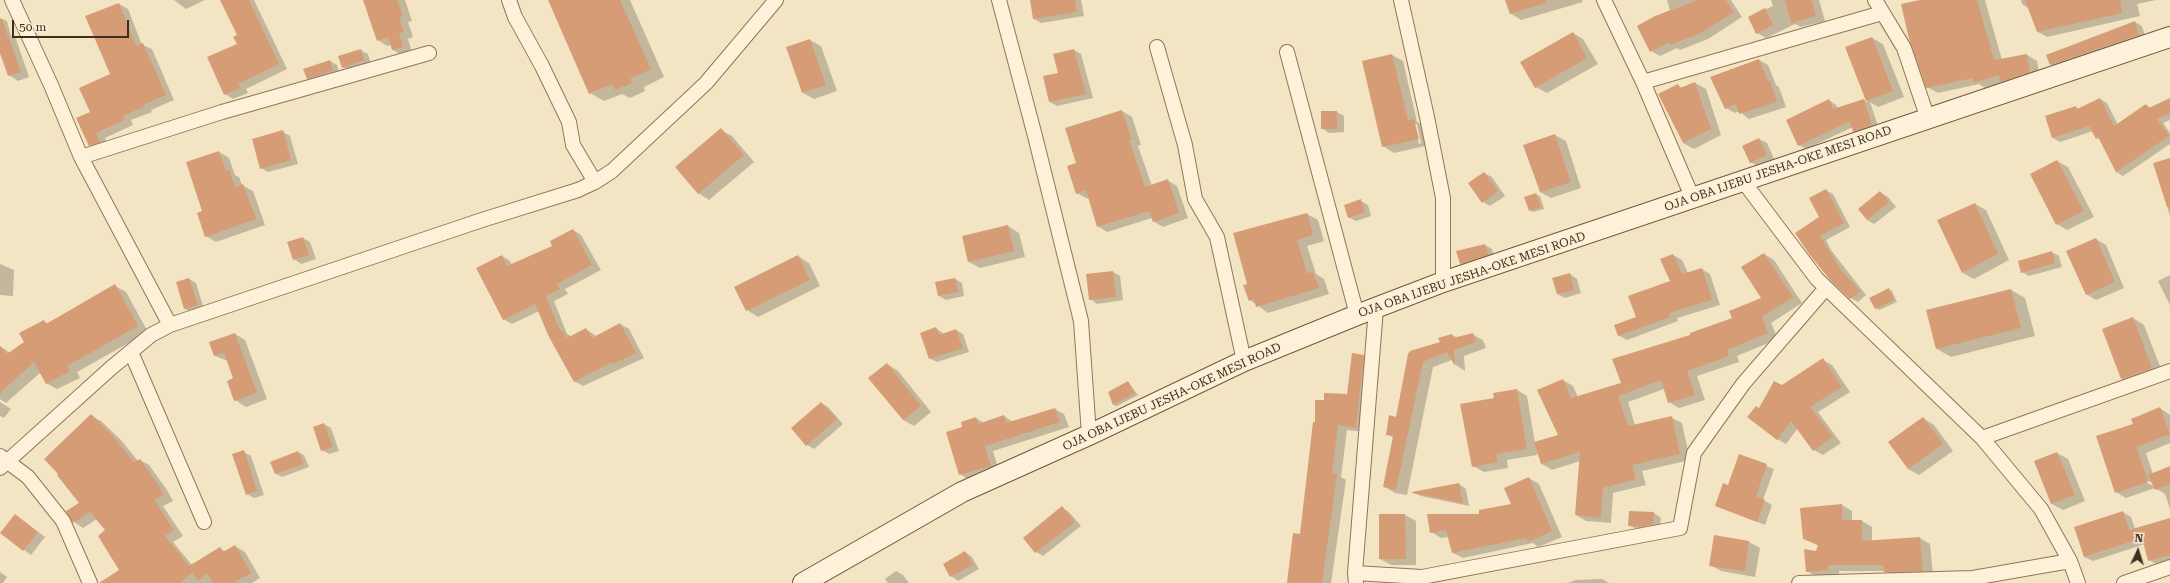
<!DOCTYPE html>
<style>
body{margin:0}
#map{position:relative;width:2170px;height:583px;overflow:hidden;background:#f3e5c4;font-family:"Roboto Serif",serif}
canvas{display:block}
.north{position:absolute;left:2118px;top:531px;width:40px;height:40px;-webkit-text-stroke:3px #faeed5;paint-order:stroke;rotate:4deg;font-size:11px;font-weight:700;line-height:16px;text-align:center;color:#3f2d1d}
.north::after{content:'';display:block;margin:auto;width:14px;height:18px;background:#3f2d1d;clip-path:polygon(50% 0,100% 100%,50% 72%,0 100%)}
.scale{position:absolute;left:12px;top:20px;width:117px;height:18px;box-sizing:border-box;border:2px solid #3f2d1d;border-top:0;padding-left:5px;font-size:12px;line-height:14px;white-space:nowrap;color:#3f2d1d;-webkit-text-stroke:3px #faeed5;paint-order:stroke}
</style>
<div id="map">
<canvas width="2170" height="583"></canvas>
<div class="north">N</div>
<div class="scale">50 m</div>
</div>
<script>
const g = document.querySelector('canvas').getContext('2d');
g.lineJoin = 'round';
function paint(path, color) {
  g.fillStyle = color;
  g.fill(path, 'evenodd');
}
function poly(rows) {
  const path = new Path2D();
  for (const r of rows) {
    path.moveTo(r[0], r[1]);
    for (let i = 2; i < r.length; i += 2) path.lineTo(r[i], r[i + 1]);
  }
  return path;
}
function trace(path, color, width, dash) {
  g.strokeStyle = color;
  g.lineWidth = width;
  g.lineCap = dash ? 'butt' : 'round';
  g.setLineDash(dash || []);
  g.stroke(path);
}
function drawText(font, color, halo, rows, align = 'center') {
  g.font = font + ' "Roboto Serif",serif';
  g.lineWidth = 3;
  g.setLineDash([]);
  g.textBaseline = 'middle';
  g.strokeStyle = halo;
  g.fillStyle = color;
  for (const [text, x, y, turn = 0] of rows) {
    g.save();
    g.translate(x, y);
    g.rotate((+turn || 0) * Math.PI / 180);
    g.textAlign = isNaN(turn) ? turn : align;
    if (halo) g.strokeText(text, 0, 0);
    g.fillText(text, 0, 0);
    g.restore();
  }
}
const shadow = poly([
 [174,0,205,0,186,9],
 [221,0,254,0,287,69,246,89,248,93,233,99,225,94,238,44,238,35],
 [364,0,405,0,412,21,408,22,413,37,408,39,412,52,402,55,393,50,391,45,387,46,378,40],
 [549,0,630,0,664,77,644,87,645,91,630,98,622,94,604,101,590,93],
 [1031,0,1081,0,1084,16,1041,23,1034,19],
 [1506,0,1582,0,1583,2,1521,20,1510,13],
 [1667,0,1731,0,1742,17,1708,39,1680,50,1677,48,1660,56,1651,51,1638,26,1670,10],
 [1771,0,1819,0,1825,21,1801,27,1795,24,1766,38,1757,33,1749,17,1773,6],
 [1924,0,1985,0,2002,60,2027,55,2037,61,2040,78,2011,87,2003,82,1985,88,1979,84,1938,93,1927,87],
 [2021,0,2156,0,2137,4,2140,16,2047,37,2038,32,2028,8,2022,4],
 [119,4,128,9,142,45,152,49,174,100,151,110,152,112,131,120,133,125,105,138,108,147,99,150,90,145,91,112,112,75],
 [0,18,7,21,11,36,16,39,29,77,18,81,9,75,0,53],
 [2135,22,2142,26,2146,39,2058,69,2051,65],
 [1573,33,1583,39,1598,64,1547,93,1536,87],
 [1872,38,1883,44,1904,97,1878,107,1870,102,1879,129,1861,135,1854,131,1853,127,1806,149,1799,145,1829,100,1836,105,1838,108,1864,100,1868,103,1846,48],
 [810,40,821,46,837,91,814,99,803,93,787,48],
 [360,50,368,54,371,64,350,71,343,67],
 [1074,50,1081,54,1093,98,1057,106,1050,102,1059,74],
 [1392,55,1403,61,1417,122,1425,126,1429,145,1394,153,1383,146,1363,61],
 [1414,124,1417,124,1421,143,1419,144],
 [1759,60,1768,65,1776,85,1779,87,1786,107,1749,119,1739,111,1735,113,1726,108,1711,77],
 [330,61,337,65,340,75,315,83,307,78],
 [1695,83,1706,89,1721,135,1694,149,1683,143,1678,85,1682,88],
 [2100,99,2107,103,2118,125,2146,105,2151,108,2170,99,2170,120,2163,123,2170,133,2170,144,2123,176,2116,172,2101,140,2097,138,2093,131,2060,142,2053,138,2075,107,2079,109],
 [1122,111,1132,117,1141,145,1138,146,1152,186,1167,180,1177,186,1188,218,1163,227,1153,221,1152,218,1107,232,1098,226,1089,198,1086,198,1077,193,1077,163],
 [1337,112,1344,116,1344,132,1329,133,1322,128],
 [721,130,732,136,754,162,709,200,698,193],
 [283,132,290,136,298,164,268,172,261,168],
 [1555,135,1566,141,1581,188,1551,198,1540,192],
 [1759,139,1767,143,1774,159,1758,166,1750,162,1743,146],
 [219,152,229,158,235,175,239,177,242,185,253,191,265,225,216,242,206,236,204,212],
 [2170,159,2170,216,2155,164],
 [2057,161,2068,167,2094,217,2067,230,2057,224],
 [1484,173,1492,177,1505,196,1490,206,1483,202],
 [1826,190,1833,194,1850,227,1826,240,1831,250,1866,295,1858,302,1851,298,1810,254,1820,218],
 [1880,192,1888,197,1896,207,1874,224,1867,220],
 [1536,194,1540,196,1544,209,1533,212,1530,210],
 [1361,201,1368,205,1371,216,1356,221,1348,217],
 [1975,204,1986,210,2009,260,1974,279,1963,273],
 [1307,214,1318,220,1324,241,1307,246,1316,274,1324,279,1329,294,1268,313,1250,300],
 [1008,226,1019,233,1025,257,980,268,969,262],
 [573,230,581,235,601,270,565,289,568,294,554,301,567,334,571,336,586,329,596,336,620,324,629,329,644,358,583,386,574,381,539,311,512,324,503,319,502,256,510,261,512,265,554,246],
 [303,238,310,242,316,259,301,264,294,259],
 [2096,239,2106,245,2124,288,2096,300,2086,294],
 [1485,245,1492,249,1495,259,1468,268,1461,264],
 [2052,252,2059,256,2062,267,2029,276,2022,272],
 [1764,254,1774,260,1802,303,1771,323,1778,339,1737,356,1739,362,1697,376,1705,400,1679,408,1669,402,1664,389,1628,402,1635,425,1672,418,1682,423,1690,460,1642,471,1646,485,1613,493,1611,523,1586,521,1576,515,1580,461,1552,470,1542,464,1537,449,1537,455,1507,460,1508,468,1484,472,1473,466,1495,398,1517,390,1527,396,1535,443,1559,435,1563,380,1573,386,1578,397,1622,383,1692,335,1733,319,1763,298],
 [1673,255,1682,260,1688,273,1702,269,1710,274,1720,305,1677,318,1678,321,1627,340,1618,335,1671,282],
 [798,256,809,263,820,286,758,317,747,310,735,287],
 [0,264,14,270,13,296,0,295],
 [1113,272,1120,276,1123,300,1097,304,1090,299],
 [1570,274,1577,279,1581,293,1565,298,1557,294],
 [2170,275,2170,305,2158,281],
 [189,279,196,283,204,309,193,313,185,309,177,283],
 [955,279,962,283,964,296,946,300,939,296],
 [115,286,126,292,148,332,77,372,80,378,57,389,46,383,41,372,6,403,0,399,0,346,10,353,25,342,44,321,48,324],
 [1889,290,1892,291,1897,302,1879,310,1875,308],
 [2011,290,2025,298,2035,336,1951,357,1937,349],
 [2133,318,2144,325,2163,374,2133,385,2122,379,2103,329],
 [936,328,944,334,956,330,963,334,969,352,937,362,929,358],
 [235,334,245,340,267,399,246,407,235,400,235,379,228,361,215,356,210,343],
 [1472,334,1483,340,1486,348,1464,356,1465,371,1456,365,1452,360,1433,367,1407,495,1395,493,1385,487,1394,438,1387,434,1397,418,1409,354,1442,343,1439,339,1452,335,1458,338],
 [1363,356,1372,361,1365,432,1347,430,1341,477,1346,480,1331,583,1288,583,1301,535,1316,423,1325,401,1348,395],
 [1823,360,1832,365,1850,392,1818,412,1841,443,1823,455,1814,450,1798,428,1786,444,1777,439,1760,409,1782,386],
 [887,364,898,371,931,412,914,426,903,420],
 [1128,382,1138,395,1117,406,1113,405],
 [0,402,11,409,4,418,0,416],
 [821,403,828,407,843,424,814,449,807,445],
 [2160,408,2170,415,2170,443,2146,453,2153,474,2170,467,2170,509,2165,494,2155,488,2126,498,2116,492,2134,425],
 [2144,479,2153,483,2153,486,2143,480],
 [1055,409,1064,414,1069,427,993,451,999,471,969,480,960,474,964,428,976,418,984,423,1004,416,1013,422],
 [91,416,101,421,121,440,138,461,140,460,149,465,167,490,173,501,163,506,183,536,173,542,192,565,220,548,226,552,235,546,245,552,260,578,252,583,120,583,120,571,107,530,97,519,83,528,74,522,81,503],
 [1923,418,1934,425,1953,451,1919,475,1908,469],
 [324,424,331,428,339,451,329,454,322,450],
 [244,452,251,456,264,495,254,498,247,494],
 [298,452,304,455,309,467,282,477,276,474,271,462],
 [2057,453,2068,459,2085,501,2063,510,2052,504],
 [1740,456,1774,469,1763,500,1772,505,1765,525,1716,505,1729,487],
 [1529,478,1539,484,1562,537,1538,547,1533,543,1463,558,1453,553,1449,537,1441,538,1431,532,1513,505],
 [1459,484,1466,489,1469,506,1421,496,1414,493],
 [1842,505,1852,511,1852,521,1862,521,1872,527,1872,542,1920,538,1930,544,1933,576,1895,578,1885,571,1839,571,1839,575,1817,577,1807,571,1819,546,1804,538],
 [1062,508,1069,512,1081,526,1043,556,1036,552],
 [2123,512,2131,517,2135,529,2170,519,2170,562,2158,565,2149,560,2145,544,2093,561,2084,557],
 [1654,513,1661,518,1660,528,1636,529,1629,525],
 [15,515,45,537,31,555,1,533],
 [1405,515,1416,521,1416,565,1391,565,1380,559],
 [1715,536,1749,542,1760,548,1755,577,1721,571,1710,565],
 [965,552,972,557,979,569,958,581,951,576],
 [896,571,903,575,909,583,888,583,885,579],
 [0,572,7,577,3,583,0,583],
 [1602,579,1609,583,1567,583,1576,580]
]);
const building = poly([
 [220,0,249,0,279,64,238,84,240,88,224,95,207,57,237,44,233,37,237,35],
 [363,0,397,0,403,15,399,17,404,32,399,33,403,47,392,50,388,37,377,41],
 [548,0,620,0,651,69,630,79,632,83,615,90,612,84,589,94],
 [1030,0,1075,0,1077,12,1033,19],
 [1505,0,1545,0,1546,3,1510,14],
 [1698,0,1726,0,1734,12,1699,34,1670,45,1669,42,1650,52,1637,26,1655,16],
 [1785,0,1812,0,1816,16,1791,23],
 [1920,0,1977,0,1994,60,2027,54,2030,72,2000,82,1999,75,1974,83,1973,78,1926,88,1909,39,1901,4],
 [2025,0,2120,0,2122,13,2037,32],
 [119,3,136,46,143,43,166,95,143,105,144,107,123,116,125,120,96,133,100,142,89,146,76,118,90,112,79,88,110,74,85,16],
 [1765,8,1773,25,1756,34,1748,17],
 [0,19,2,19,21,72,8,76,0,53],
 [2135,21,2139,35,2050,65,2046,55],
 [1573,32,1587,58,1535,88,1520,62],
 [1872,37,1893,91,1866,101,1845,47],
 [810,39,826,85,802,93,786,47],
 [361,49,364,60,342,68,338,56],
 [1074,49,1086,94,1049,102,1043,76,1058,73,1053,54],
 [1392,54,1408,120,1414,119,1419,139,1382,147,1362,61],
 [1759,59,1768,81,1770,81,1777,102,1739,114,1736,104,1725,109,1710,77],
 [330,60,333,71,307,79,303,69],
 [1695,82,1711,129,1683,143,1658,94,1678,84,1680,88],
 [2100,98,2114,126,2146,104,2149,108,2170,98,2170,113,2157,119,2169,136,2116,172,2098,137,2096,139,2089,126,2052,138,2045,116,2076,106,2077,109],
 [1829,99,1833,109,1864,99,1872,125,1853,132,1850,121,1798,146,1786,120],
 [1122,110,1132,140,1129,140,1145,187,1168,179,1179,213,1153,222,1149,211,1097,227,1086,190,1076,194,1067,166,1076,163,1065,128],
 [1321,111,1337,111,1337,129,1321,129],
 [721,128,744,155,698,194,675,167],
 [283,130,291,160,260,169,252,139],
 [1555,134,1571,182,1540,192,1523,145],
 [1759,138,1767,155,1750,163,1742,146],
 [219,151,226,171,229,170,235,187,243,184,256,219,205,237,197,213,202,211,186,162],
 [2170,158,2170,207,2167,207,2153,163],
 [2057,160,2084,211,2056,225,2030,174],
 [1484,172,1498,191,1482,203,1468,183],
 [1826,189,1844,223,1820,236,1841,270,1860,291,1850,299,1830,280,1809,254,1795,233,1819,217,1809,198],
 [1880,191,1889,202,1867,220,1858,209],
 [1536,193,1541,207,1529,211,1524,197],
 [1361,199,1365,212,1348,218,1344,205],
 [1975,203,1998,254,1962,273,1937,220],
 [1307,213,1313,235,1297,240,1307,273,1313,272,1319,288,1256,307,1254,299,1249,301,1243,285,1247,284,1233,233],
 [1008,225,1014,251,968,262,962,236],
 [573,229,592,265,557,284,560,289,546,296,560,331,562,330,567,338,586,328,592,338,620,323,636,353,613,364,612,362,574,382,549,337,535,304,503,320,476,268,502,255,507,266,552,246,550,241],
 [303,237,309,255,293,260,287,242],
 [2096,238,2115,282,2086,295,2066,251],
 [1485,244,1488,255,1460,264,1456,251],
 [2052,251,2055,263,2021,273,2018,261],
 [1764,253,1793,297,1762,317,1768,333,1727,350,1729,356,1687,371,1695,395,1668,403,1661,380,1618,396,1628,426,1672,416,1680,454,1632,465,1636,479,1603,488,1601,518,1575,515,1580,452,1541,464,1534,442,1558,435,1537,390,1563,379,1571,398,1621,383,1612,359,1690,335,1690,333,1732,318,1729,311,1761,298,1741,267],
 [1673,254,1682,274,1702,268,1712,300,1669,313,1670,317,1618,336,1614,325,1636,317,1628,296,1670,281,1660,259],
 [798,255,810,280,746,311,734,287],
 [1113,271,1116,297,1089,300,1086,274],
 [1570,273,1574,290,1557,294,1552,278],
 [189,278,198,305,184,309,176,282],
 [955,278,958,292,938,296,935,282],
 [115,284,138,326,67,366,70,371,46,384,34,362,0,393,0,346,7,354,24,342,19,333,44,320,46,324],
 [1889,288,1894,300,1875,309,1869,298],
 [2011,289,2021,328,1936,349,1926,310],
 [2133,317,2152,368,2121,379,2102,329],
 [936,327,939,335,956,329,963,348,929,359,920,333],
 [235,333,257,393,234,401,227,381,233,378,224,353,214,356,209,342],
 [1473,333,1476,342,1454,350,1455,366,1447,352,1423,362,1396,490,1383,487,1393,436,1386,435,1389,415,1396,417,1408,354,1410,351,1440,342,1438,338,1452,334,1453,338],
 [1352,353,1364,355,1356,428,1338,425,1332,474,1337,474,1322,583,1287,583,1293,533,1300,534,1313,422,1315,422,1315,400,1324,400,1324,393,1347,394],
 [1823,358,1842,387,1810,407,1833,437,1813,451,1791,421,1777,440,1747,417,1756,406,1759,408,1774,381,1782,385],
 [887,363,921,406,903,420,868,378],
 [1128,381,1135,393,1113,405,1108,392],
 [1517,389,1527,449,1496,454,1498,462,1472,467,1460,404,1494,398,1493,393],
 [821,402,837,419,806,446,791,428],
 [2160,407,2170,434,2137,447,2148,482,2115,493,2096,436,2133,424,2131,419],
 [1055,408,1060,422,985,446,991,466,959,475,946,432,962,427,961,422,976,417,978,424,1004,415,1006,423],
 [91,414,111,434,134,462,140,459,157,483,164,495,154,500,174,530,165,536,189,566,220,547,223,552,235,545,251,573,233,583,213,583,207,574,198,581,192,573,180,583,99,583,119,570,98,536,105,530,90,512,73,523,66,511,79,503,57,475,58,474,44,459],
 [1923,417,1943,444,1908,469,1888,442],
 [324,423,333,447,321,451,313,427],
 [244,450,257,491,246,495,232,454],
 [298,451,304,464,275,474,270,462],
 [2057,452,2075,495,2051,504,2034,461],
 [1739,454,1767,464,1756,496,1765,500,1757,522,1715,506,1723,483,1728,485],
 [2170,466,2170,484,2155,490,2148,475],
 [1529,477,1552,531,1528,542,1526,538,1452,553,1446,530,1430,533,1427,514,1479,514,1479,510,1511,504,1504,488],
 [1459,483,1463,503,1412,493,1412,492],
 [1842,504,1842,520,1862,520,1862,541,1920,537,1923,571,1884,572,1883,565,1828,565,1829,570,1806,572,1804,549,1816,551,1818,545,1803,539,1800,508],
 [1062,506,1075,522,1035,553,1023,538],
 [1629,511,1654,512,1653,524,1641,527,1628,526],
 [2123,511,2129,530,2170,518,2170,555,2148,561,2142,538,2084,557,2074,527],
 [15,514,38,532,23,551,0,533],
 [1379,514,1405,514,1406,559,1379,559],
 [1714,535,1749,541,1745,571,1709,566],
 [965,551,973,565,950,577,943,564]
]);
const street = poly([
 [509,0,515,17,542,66,569,122,573,145,595,182],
 [999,0,1035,136,1081,321,1089,435],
 [1401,0,1427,117,1443,198,1443,282],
 [1604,0,1643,82,1693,199],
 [1875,0,1904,48,1928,119],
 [1157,47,1185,145,1195,199,1217,237,1244,361],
 [1287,52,1357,315],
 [1643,82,1882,13],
 [81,157,222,112,429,53],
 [1743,181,1817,279,1982,438,2170,371],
 [170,325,482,220,578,190,595,182,612,171,706,83,776,0],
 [131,352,204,522],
 [1982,438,2041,509,2070,561,2078,583],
 [0,456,28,477,63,521,90,583],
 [0,468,111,368,151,335,170,325,81,157,51,85,12,0],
 [1355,573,1422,577,1680,528,1694,453,1743,384,1826,288],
 [1356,583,1355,573,1376,308],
 [1799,583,1973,578,2070,561],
 [2124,583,2170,567]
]);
const secondary = poly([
 [803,583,962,492,1089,435,1244,361,1357,315,1443,282,2170,37]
]);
const streetNames = [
 ["OJA OBA IJEBU JESHA-OKE MESI ROAD",1778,169,-19],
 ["OJA OBA IJEBU JESHA-OKE MESI ROAD",1472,275,-19],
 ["OJA OBA IJEBU JESHA-OKE MESI ROAD",1172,397,-25]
];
paint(shadow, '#0003');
paint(building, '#d69c75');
trace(street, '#917557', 16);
trace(secondary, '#73563b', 22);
trace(street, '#fdf1d9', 14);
trace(secondary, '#fdf1d9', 20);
drawText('12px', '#3f2d1d', '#faeed5', streetNames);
</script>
